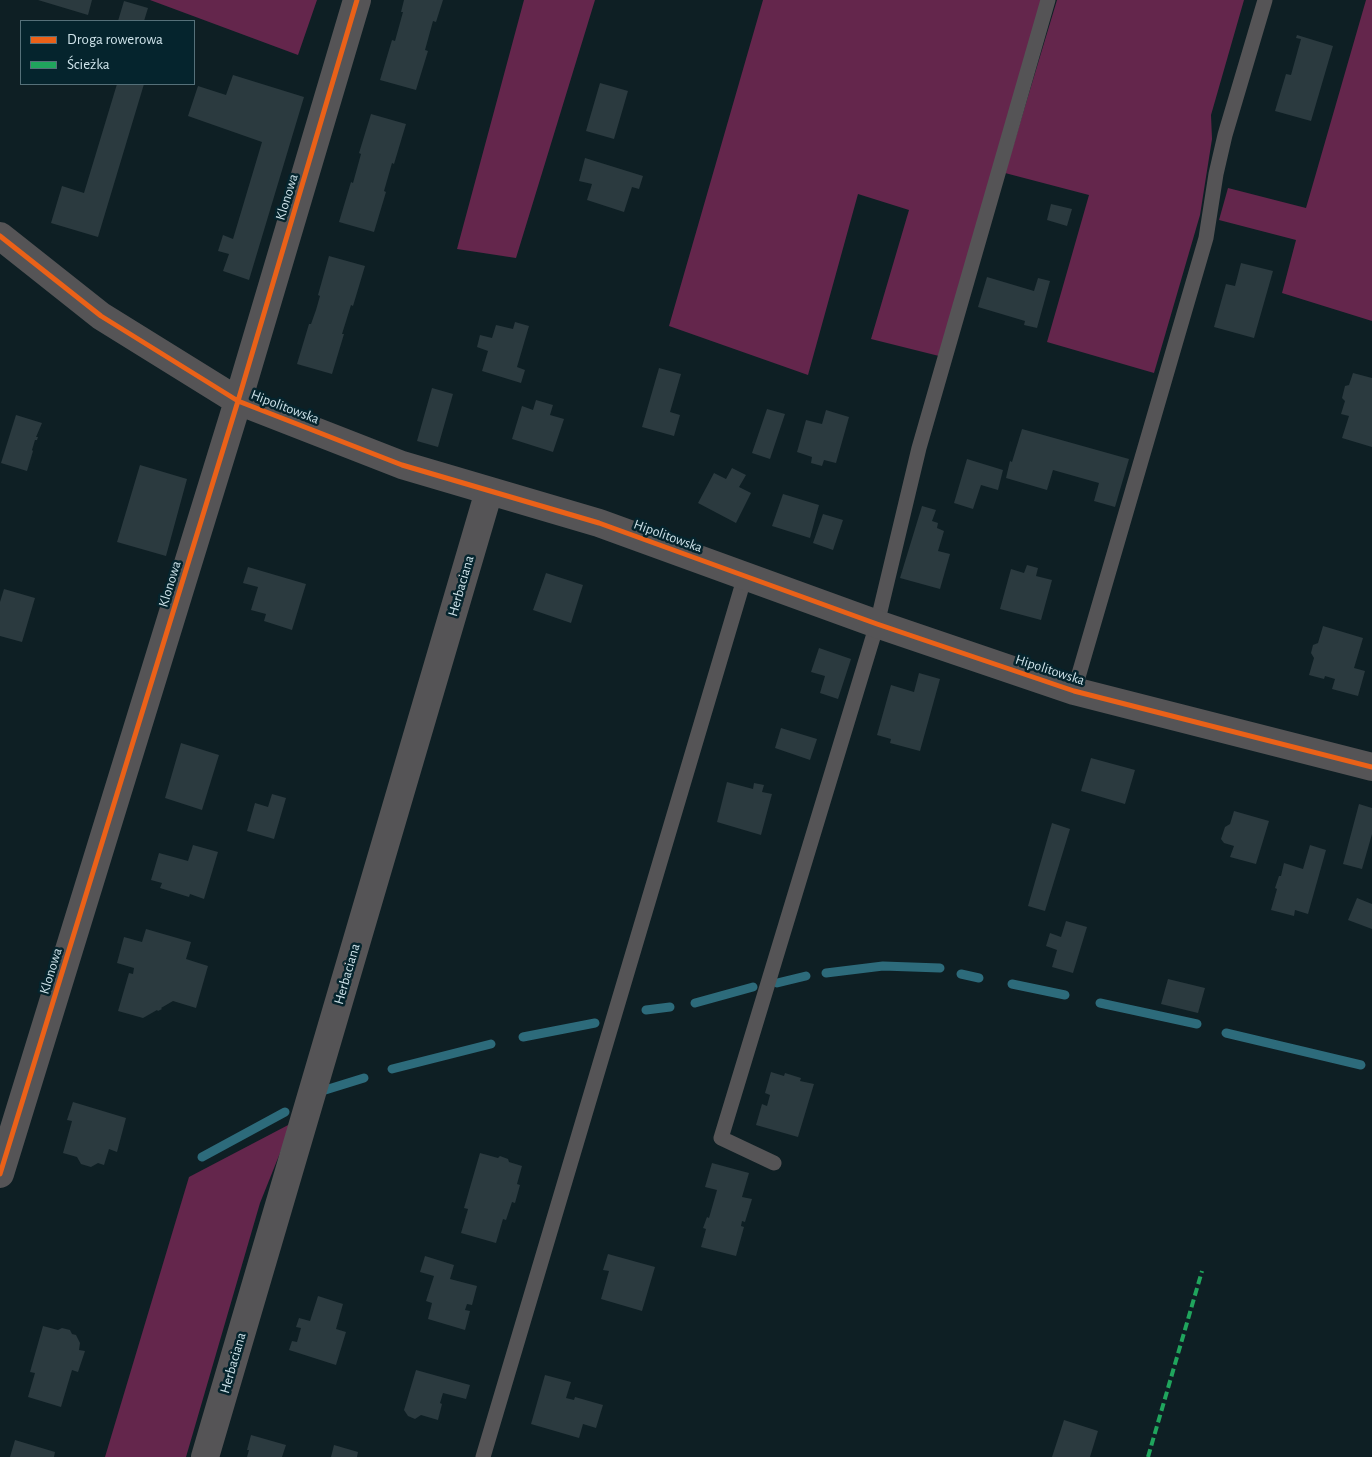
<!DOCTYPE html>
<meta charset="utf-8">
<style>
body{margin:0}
#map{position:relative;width:1372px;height:1457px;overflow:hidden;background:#0e1f24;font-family:"Alegreya Sans",sans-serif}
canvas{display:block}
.legend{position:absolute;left:20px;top:20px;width:175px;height:65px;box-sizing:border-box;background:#05242d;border:1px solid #557079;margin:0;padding:6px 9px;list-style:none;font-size:15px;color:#cee3ea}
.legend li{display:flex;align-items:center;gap:10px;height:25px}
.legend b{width:25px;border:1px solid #557079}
</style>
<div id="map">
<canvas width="1372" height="1457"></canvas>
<ul class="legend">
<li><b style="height:6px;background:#ea6118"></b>Droga rowerowa</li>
<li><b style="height:6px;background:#20a55d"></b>Ścieżka</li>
</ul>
</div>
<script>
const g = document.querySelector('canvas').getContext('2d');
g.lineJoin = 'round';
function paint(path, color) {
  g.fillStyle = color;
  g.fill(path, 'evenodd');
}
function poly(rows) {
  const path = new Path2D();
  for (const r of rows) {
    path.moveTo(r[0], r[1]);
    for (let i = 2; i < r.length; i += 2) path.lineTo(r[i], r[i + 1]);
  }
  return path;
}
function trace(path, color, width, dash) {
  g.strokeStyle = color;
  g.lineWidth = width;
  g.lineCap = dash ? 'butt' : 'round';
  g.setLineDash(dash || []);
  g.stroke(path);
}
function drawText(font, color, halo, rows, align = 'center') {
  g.font = font + ' "Alegreya Sans",sans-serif';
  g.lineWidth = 5;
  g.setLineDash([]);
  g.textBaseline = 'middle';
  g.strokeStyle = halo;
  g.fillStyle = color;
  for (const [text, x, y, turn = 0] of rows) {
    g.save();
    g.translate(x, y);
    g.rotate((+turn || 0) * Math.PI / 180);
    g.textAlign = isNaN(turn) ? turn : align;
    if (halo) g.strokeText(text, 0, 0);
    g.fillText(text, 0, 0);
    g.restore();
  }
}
const green = poly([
 [150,0,317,0,298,55],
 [524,0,595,0,516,258,457,249],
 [763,0,1042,0,939,356,871,339,909,210,858,194,808,375,669,326],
 [1057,0,1244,0,1211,115,1212,139,1200,215,1154,373,1047,342,1089,195,1005,173],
 [1366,0,1372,0,1372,321,1282,293,1296,240,1219,220,1228,188,1306,208],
 [292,1123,260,1203,186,1457,105,1457,189,1177]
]);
const stream = poly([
 [826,973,883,966,940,968],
 [961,974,979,978],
 [777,983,806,976],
 [1012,984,1065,995],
 [695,1003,753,987],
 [1100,1003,1197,1024],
 [646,1010,670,1007],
 [1226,1033,1361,1065],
 [523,1037,595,1023],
 [392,1069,491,1044],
 [322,1091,364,1078],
 [202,1157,285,1112]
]);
const building = poly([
 [38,0,92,0,88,15],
 [404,0,443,0,436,22,433,21,425,50,428,51,416,90,380,80,392,40,395,41,403,12,401,12],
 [124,1,148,8,144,21,118,21],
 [1297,35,1333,46,1311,121,1275,111,1286,74,1291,75,1301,39,1296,38],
 [233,75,304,97,249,280,223,271,229,254,218,251,223,235,233,239,262,142,188,116,198,86,226,95],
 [600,83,628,91,614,139,586,131],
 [117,84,144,84,98,237,51,223,62,186,84,193],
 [371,114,406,124,394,164,392,163,384,191,386,192,374,232,339,222,351,182,353,183,361,154,359,153],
 [585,158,643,176,639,189,632,187,624,212,587,200,592,184,579,181],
 [1051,204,1072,209,1067,226,1047,220],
 [329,256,365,266,353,306,351,305,342,334,344,334,332,374,297,364,309,324,311,324,316,310,320,296,318,295],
 [1241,263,1273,271,1254,338,1214,327,1226,284,1235,286],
 [987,277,1034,291,1038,278,1050,281,1037,328,1024,325,1025,321,978,307],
 [515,322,529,326,517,367,525,370,521,383,482,371,488,351,477,347,480,335,492,338,496,325,513,329],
 [659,368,681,374,670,412,680,415,674,436,642,427],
 [1353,373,1372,378,1372,447,1342,438,1349,416,1341,414,1345,401,1342,398,1345,386,1349,385],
 [432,388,453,394,438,447,417,441],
 [536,400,553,405,550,415,564,419,553,452,512,439,522,406,533,410],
 [767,409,785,414,770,459,752,453],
 [826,410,849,417,836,463,824,460,822,466,811,463,812,457,797,452,806,420,822,424],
 [16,415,42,423,36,437,38,437,37,440,35,440,32,450,33,451,27,471,1,463],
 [1022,429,1129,459,1115,507,1094,501,1099,483,1053,470,1047,490,1006,478,1010,461,1012,462],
 [967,459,1003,470,998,490,981,485,973,509,954,503],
 [140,465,187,479,166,556,117,542],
 [732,468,746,475,739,487,751,493,736,523,698,503,714,473,726,479],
 [783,494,819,505,810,538,772,526],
 [922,506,936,510,932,521,938,523,937,528,944,531,938,551,950,554,940,589,900,578],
 [823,514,843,520,833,550,813,543],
 [1027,565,1038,568,1036,576,1052,580,1041,620,1000,609,1011,569,1024,573],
 [248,567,306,584,292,630,264,621,266,614,251,610,258,587,243,583],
 [546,573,583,585,571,623,533,610],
 [4,589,35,598,22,642,0,636,0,602],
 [1323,626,1363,638,1354,668,1365,671,1358,696,1332,689,1335,679,1325,676,1324,679,1309,675,1314,658,1311,653,1313,645,1318,643],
 [819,648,851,659,838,699,820,693,825,676,811,672],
 [919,673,940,679,920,751,890,743,891,739,877,735,891,685,914,692],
 [781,728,817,739,810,760,775,748],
 [181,743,219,755,202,810,165,798],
 [1091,758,1135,770,1125,804,1081,791],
 [727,782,753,789,754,783,764,785,762,792,772,794,761,835,717,822],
 [272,794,286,798,274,839,247,831,255,803,268,807],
 [1359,804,1372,808,1372,834,1362,869,1343,864],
 [1234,811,1269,821,1256,864,1230,857,1234,846,1224,843,1221,839,1225,827,1230,824],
 [1052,823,1070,829,1045,911,1028,906],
 [193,845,218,852,204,899,190,894,189,897,160,888,162,883,151,880,159,853,188,861],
 [1310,845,1326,850,1308,914,1295,910,1294,916,1271,910,1277,889,1275,888,1279,876,1281,876,1284,863,1303,869],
 [1357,898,1372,904,1372,929,1348,920],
 [1066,921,1087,927,1073,973,1052,967,1057,950,1046,946,1050,933,1061,937],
 [146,929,191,942,186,959,208,966,196,1008,173,1001,161,1008,162,1009,158,1011,157,1010,143,1018,118,1011,129,973,133,974,134,968,117,963,124,937,142,942],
 [1168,979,1205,988,1198,1013,1161,1004],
 [771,1072,784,1076,785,1073,801,1078,800,1081,814,1084,798,1137,756,1125,762,1104,767,1106,770,1095,765,1093],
 [73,1102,126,1118,117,1152,109,1149,104,1165,98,1163,91,1167,81,1164,77,1157,63,1153,72,1121,67,1120],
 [480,1153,498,1158,500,1156,508,1159,509,1162,522,1166,517,1184,520,1185,515,1203,512,1202,506,1220,503,1219,496,1243,461,1233,468,1209,464,1208],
 [712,1163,749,1173,742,1197,752,1199,745,1222,742,1221,741,1226,744,1227,736,1256,701,1247,706,1229,703,1228,707,1217,709,1218,717,1190,705,1187],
 [608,1254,655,1267,642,1311,601,1299,609,1271,603,1270],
 [425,1256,454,1265,450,1279,477,1286,472,1305,467,1304,465,1310,470,1311,465,1330,428,1319,432,1303,426,1301,434,1276,420,1272],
 [318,1296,343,1304,336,1329,346,1332,336,1365,289,1350,292,1341,297,1342,301,1328,296,1327,299,1318,310,1321],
 [43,1326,58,1330,62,1328,70,1330,72,1334,76,1335,80,1343,79,1350,85,1351,78,1372,72,1370,61,1407,28,1397,35,1373,30,1372],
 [416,1370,470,1385,466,1399,443,1393,440,1403,442,1404,438,1420,421,1415,415,1419,408,1416,404,1410],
 [545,1375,571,1382,566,1398,574,1400,575,1397,603,1405,596,1428,583,1424,579,1438,531,1424],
 [1064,1420,1098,1431,1090,1457,1052,1457],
 [251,1435,286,1445,282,1457,247,1457,249,1450,247,1450],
 [15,1440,55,1452,54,1457,10,1457],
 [334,1445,358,1452,357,1457,331,1457]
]);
const service = poly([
 [1074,691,1206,238,1216,174,1225,135,1265,0],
 [774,1163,721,1138,877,624,919,448,1048,0],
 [483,1457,745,576]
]);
const minor = poly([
 [0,236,101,316,238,401,402,465,599,523,877,624,1074,691,1372,767],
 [0,1174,238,401,357,0],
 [205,1457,489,491]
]);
const quiet = poly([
 [1148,1457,1202,1271]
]);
const cycleway = poly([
 [0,236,101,316,238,401,402,465,599,523,877,624,1074,691,1372,767],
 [0,1174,238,401,357,0]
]);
const streetNames = [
 ["Klonowa",287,197,-73],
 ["Hipolitowska",285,407,21],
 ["Hipolitowska",668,536,20],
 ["Klonowa",170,584,-73],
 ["Herbaciana",461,586,-74],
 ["Hipolitowska",1050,670,18],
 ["Klonowa",51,971,-73],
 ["Herbaciana",347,974,-74],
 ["Herbaciana",233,1363,-74]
];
paint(green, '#64264c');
trace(stream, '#2d6b7b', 9);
paint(building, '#2b3a3f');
trace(service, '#555456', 15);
trace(minor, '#555456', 28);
trace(quiet, '#20a55d', 4, [8, 4]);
trace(cycleway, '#ea6118', 5);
drawText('14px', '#cee3ea', '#05242d', streetNames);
</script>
